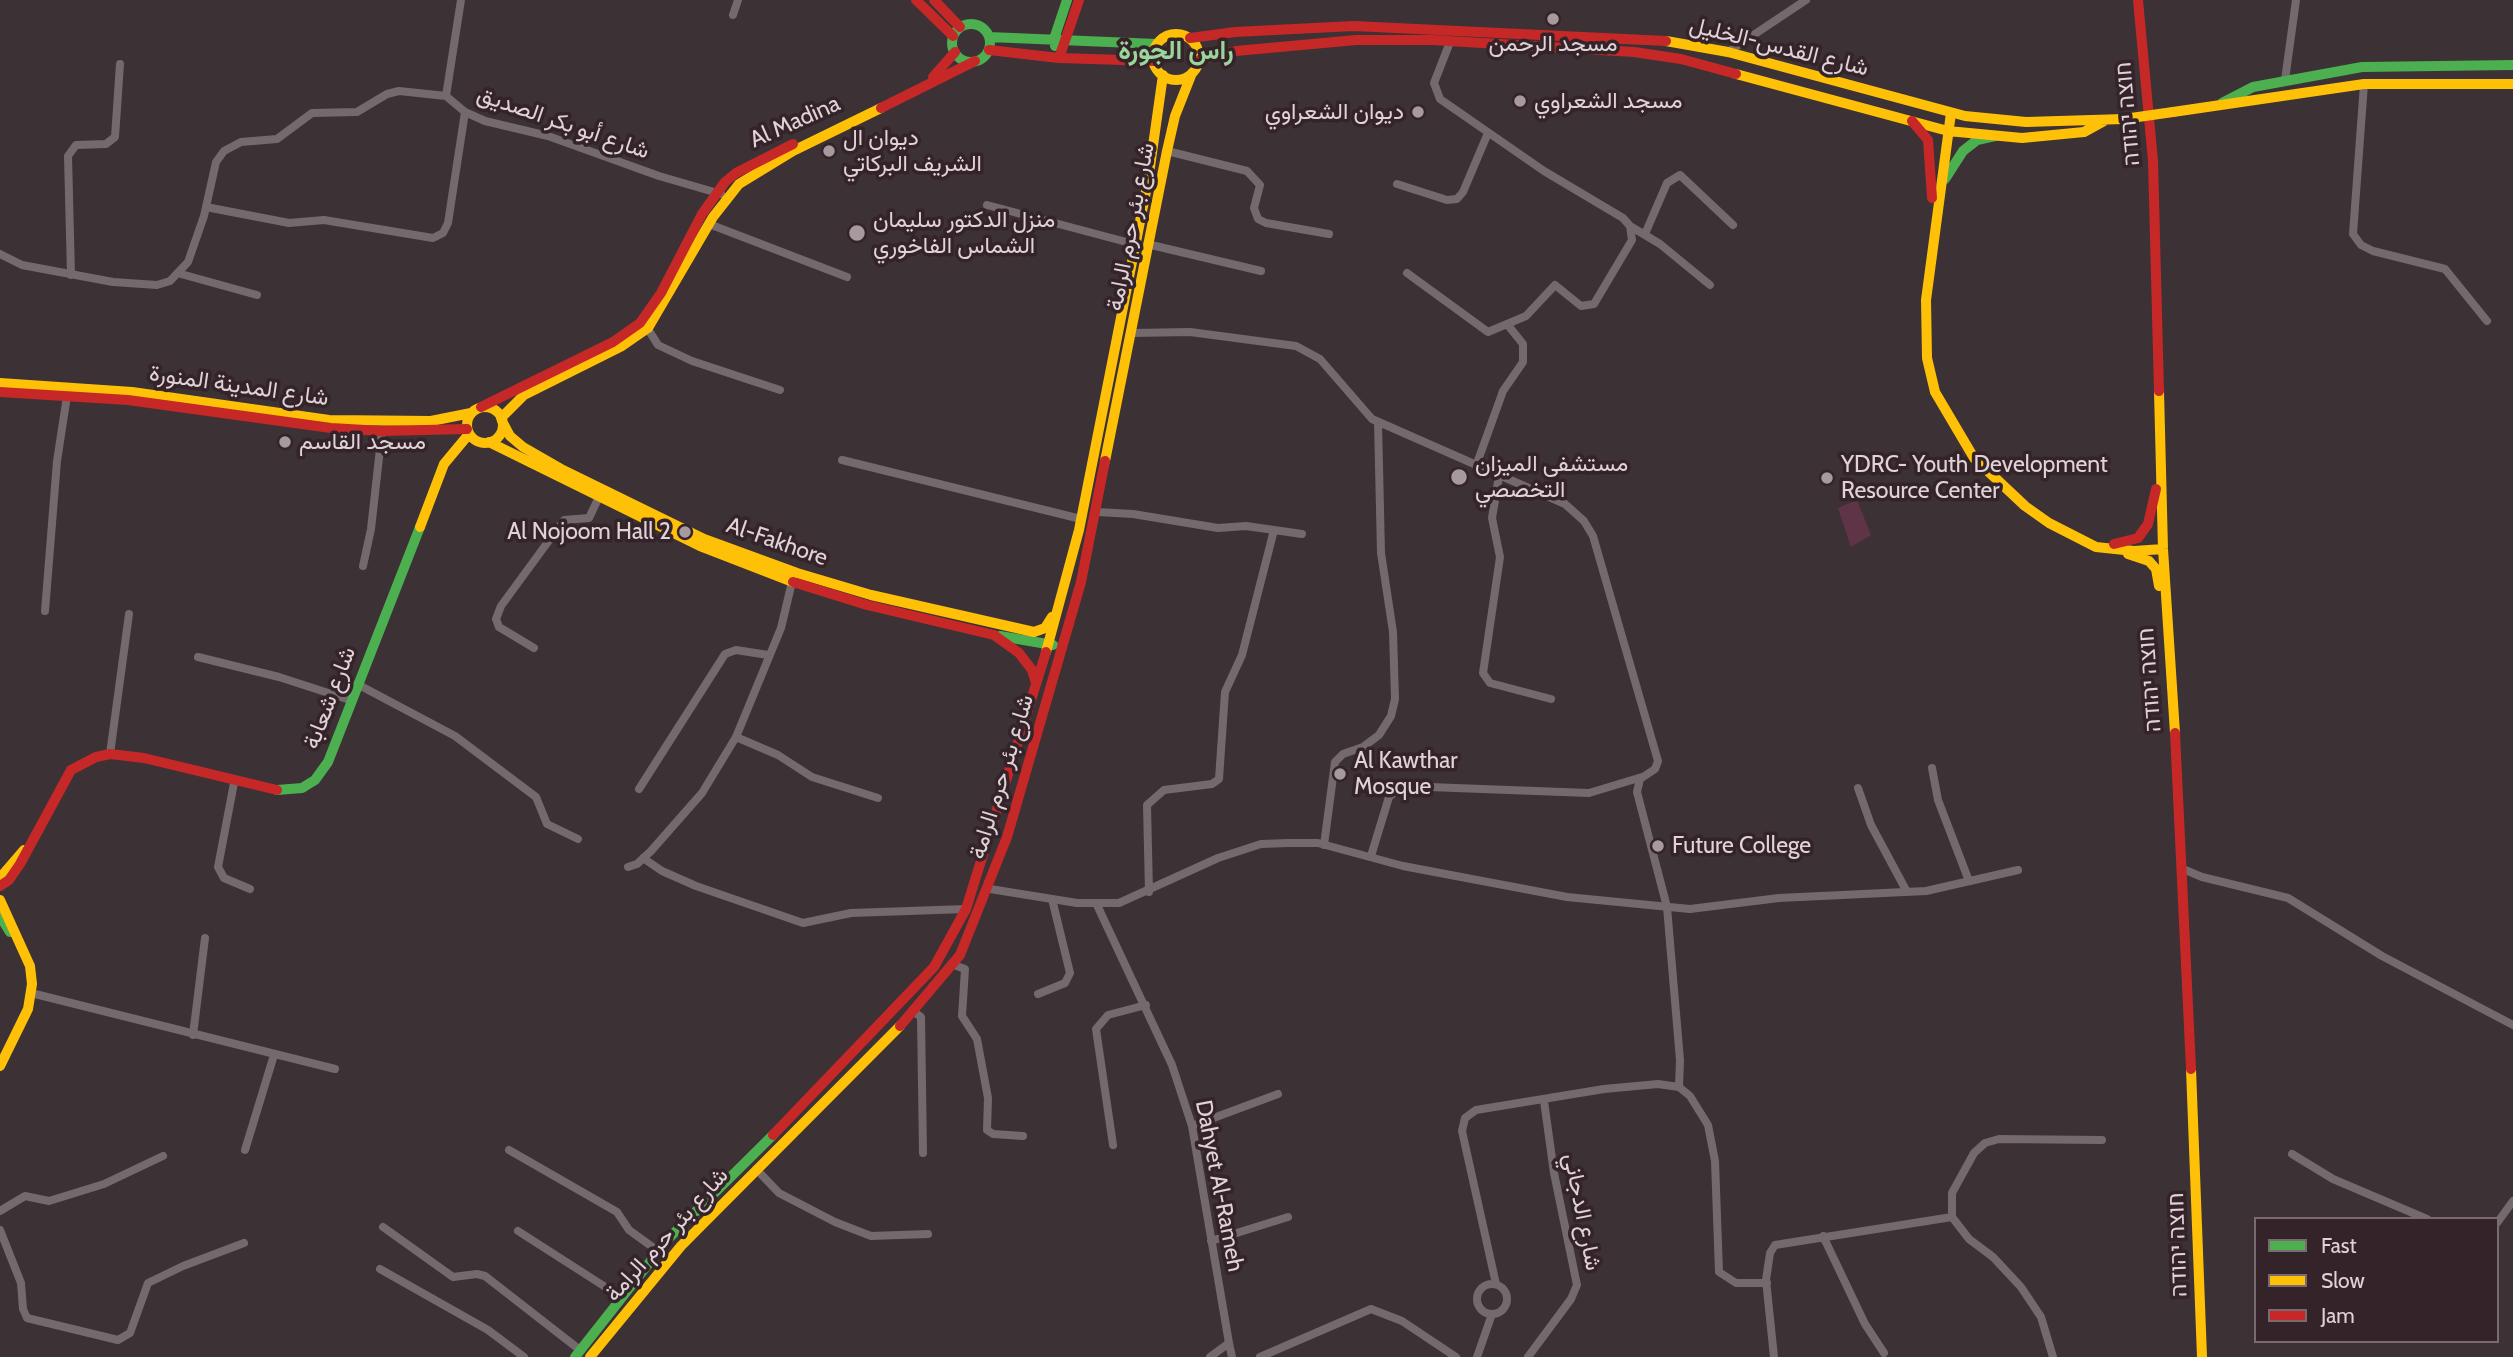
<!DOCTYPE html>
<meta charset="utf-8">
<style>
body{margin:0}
#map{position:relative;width:2513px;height:1357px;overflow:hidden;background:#3c3135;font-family:Cabin,sans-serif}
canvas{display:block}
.legend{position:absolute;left:2254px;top:1217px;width:245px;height:126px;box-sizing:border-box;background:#35232a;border:2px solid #796970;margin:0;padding:9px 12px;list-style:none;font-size:21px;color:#e0d3d8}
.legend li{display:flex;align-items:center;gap:14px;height:35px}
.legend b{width:35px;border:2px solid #796970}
</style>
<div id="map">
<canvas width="2513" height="1357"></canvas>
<ul class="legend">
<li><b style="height:9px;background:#4caf50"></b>Fast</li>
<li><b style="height:9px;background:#ffc107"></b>Slow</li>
<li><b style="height:9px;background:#c62828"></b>Jam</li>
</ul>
</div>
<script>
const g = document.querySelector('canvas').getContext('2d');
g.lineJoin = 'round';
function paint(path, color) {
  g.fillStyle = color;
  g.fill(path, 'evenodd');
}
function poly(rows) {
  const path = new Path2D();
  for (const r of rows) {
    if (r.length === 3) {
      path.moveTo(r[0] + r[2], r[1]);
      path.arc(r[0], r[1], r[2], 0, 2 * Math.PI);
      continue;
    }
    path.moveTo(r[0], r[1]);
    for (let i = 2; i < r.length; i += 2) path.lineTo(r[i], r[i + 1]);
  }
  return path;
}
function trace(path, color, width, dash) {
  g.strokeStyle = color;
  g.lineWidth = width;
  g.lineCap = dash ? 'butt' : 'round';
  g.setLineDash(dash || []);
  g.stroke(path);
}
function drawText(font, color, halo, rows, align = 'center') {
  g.font = font + ' Cabin,Vazirmatn,Heebo,sans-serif';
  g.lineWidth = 7;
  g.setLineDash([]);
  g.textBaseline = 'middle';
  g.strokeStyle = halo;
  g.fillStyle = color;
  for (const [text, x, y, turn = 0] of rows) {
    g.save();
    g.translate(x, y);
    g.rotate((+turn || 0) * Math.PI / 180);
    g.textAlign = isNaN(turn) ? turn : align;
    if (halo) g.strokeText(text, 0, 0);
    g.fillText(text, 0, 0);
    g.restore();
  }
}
const green = poly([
 [1857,500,1871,535,1851,547,1838,508]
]);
const street = poly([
 [733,15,738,0],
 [1728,52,1806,0],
 [2285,80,2296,0],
 [2364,84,2353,234,2361,245,2373,251,2445,269,2487,321],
 [446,96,461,0],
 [1167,151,1247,171,1260,185,1254,208,1258,219,1266,223,1329,234],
 [1397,184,1447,200,1457,199,1463,192,1488,133],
 [987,205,1134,244],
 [206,207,289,223,324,220,433,238,443,233,448,223,465,112],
 [709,224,847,277],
 [1630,226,1660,244,1710,285],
 [1645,234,1667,183,1680,175,1733,225],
 [1147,244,1261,271],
 [0,254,22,265,113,282,157,285,170,281,188,262,204,216,216,162,224,151,241,142,277,139,312,113,357,112,387,94,399,91,446,96,465,112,485,121,548,136,659,176,721,194],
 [1407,273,1488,332,1526,316,1555,285,1581,306,1594,304,1632,240,1630,226,1623,218,1544,171,1440,99,1434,83,1450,42],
 [181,274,257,295],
 [71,275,68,156,76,145,106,144,115,137,120,64],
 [646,326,658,345,692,361,780,390],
 [1132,333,1190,332,1296,346,1320,359,1372,419,1565,504,1584,521,1593,536,1658,761,1655,769,1640,779,1637,792,1667,907,1680,1060,1679,1087],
 [842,460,1081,519],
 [1476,466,1503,391,1523,362,1523,344,1507,324],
 [1499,476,1492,518,1500,557,1483,673,1490,683,1551,699],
 [1097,512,1133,514,1218,528,1246,526,1302,534],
 [363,566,371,529,382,431],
 [45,611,57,461,67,396],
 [534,648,499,627,496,619,501,606,564,520,589,518,599,497],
 [198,657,279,677,350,700],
 [357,684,455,736,536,797,547,824,578,839],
 [736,737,778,755,812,777,878,798],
 [110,754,129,614],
 [1932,768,1938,800,1969,881],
 [234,783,218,867,224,878,250,889],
 [1858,788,1871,825,1907,892],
 [639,789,725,654,736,650,768,655],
 [1324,845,1335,762,1343,754,1363,747,1379,735,1391,716,1395,699,1393,632,1381,553,1378,422],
 [1371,856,1389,797,1402,786,1589,793,1642,777],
 [643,858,662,871,696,886,803,923,851,913,966,909],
 [628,867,637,864,651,851,702,793,736,737,781,628,792,582],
 [2183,869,2202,877,2288,898,2382,956,2513,1025],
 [990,889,1077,903,1119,903,1218,858,1261,844,1289,843,1318,843,1403,866,1567,897,1690,909,1779,898,1926,891,2018,870],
 [1149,892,1147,805,1164,790,1212,784,1219,779,1225,692,1242,655,1274,530],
 [1097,905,1172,1065,1192,1126,1229,1343,1210,1357],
 [951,964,965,969,962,1016,977,1039,988,1098,987,1130,993,1134,1023,1136],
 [31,993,335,1069],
 [1038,994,1065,983,1070,973,1052,899],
 [914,1012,921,1017,923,1153],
 [193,1035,205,938],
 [1192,1126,1278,1094],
 [1113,1145,1096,1029,1108,1015,1146,1005],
 [245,1150,274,1055],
 [509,1150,617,1212,629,1230,658,1251],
 [2292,1154,2333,1179,2427,1219],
 [756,1169,779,1193,835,1222,871,1236,928,1234],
 [0,1211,25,1196,49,1201,104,1184,163,1156],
 [1952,1217,1952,1193,1974,1153,1985,1143,1999,1139,2102,1140],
 [2497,1223,2513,1201],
 [383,1227,453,1277,477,1274,485,1276,580,1350],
 [0,1230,21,1283,23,1309,27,1318,118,1340,130,1333,148,1283,183,1266,244,1243],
 [518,1231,621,1297],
 [1823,1236,1865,1324,1884,1353],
 [1211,1241,1288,1217],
 [380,1269,488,1330,524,1357],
 [1496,1284,1462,1131,1465,1118,1476,1110,1604,1089,1658,1084,1679,1087,1690,1096,1708,1125,1715,1161,1719,1272,1736,1283,1767,1283],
 [1492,1299,15],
 [1229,1343,1232,1357],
 [1260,1357,1371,1309,1402,1321,1456,1357],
 [1477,1357,1492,1314],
 [1528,1357,1571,1299,1577,1285,1554,1173,1544,1101],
 [1774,1357,1766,1280,1770,1253,1775,1245,1952,1217,1969,1239,1993,1257,2021,1287,2041,1317,2053,1357]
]);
const fast = poly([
 [971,43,19],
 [989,37,1157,44],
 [1055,46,1054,39,1067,0],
 [2222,103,2253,87,2362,67,2513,65],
 [1945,179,1963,151,1977,140,1995,136],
 [1000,636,1053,645],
 [277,790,302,788,315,780,328,762,420,527],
 [0,916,10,932],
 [575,1357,668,1239,773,1135]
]);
const slow = poly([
 [1176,57,23],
 [1666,41,1728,52,1965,116,2026,122,2124,119],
 [1736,74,1948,131,2022,138,2084,132,2104,121],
 [2173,112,2364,84,2513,84],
 [1951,113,1926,300,1927,358,1935,392,1974,458,2025,506,2049,523,2096,547,2134,551,2163,549],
 [0,383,132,392,329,420,431,421,471,413],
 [2159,391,2163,549,2175,733],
 [485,425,18],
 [501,418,524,395,622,346,648,328,713,217,739,184,793,151,881,108],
 [502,421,510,436,523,447,563,470,704,539,797,573,871,595,1034,632,1045,628,1052,617],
 [489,442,700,546,793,582],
 [1105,461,1167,151,1175,116,1192,73],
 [420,527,444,464,469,434],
 [2128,554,2149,561,2156,569,2159,586],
 [1046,652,1079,530,1148,181,1163,75],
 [0,878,24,850],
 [0,900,30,966,32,984,28,1009,0,1066],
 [2191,1069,2202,1357],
 [590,1357,681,1246,900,1026]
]);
const jam = poly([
 [916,0,953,36],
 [934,0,960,27],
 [2138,0,2153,161,2159,391],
 [1190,38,1235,32,1354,26,1666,41],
 [989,50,1059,58,1154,61],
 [1059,58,1079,0],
 [1199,60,1236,51,1356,40,1432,40,1634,52,1681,59,1736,74],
 [933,77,955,52],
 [881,108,975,61],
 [1912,121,1928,140,1932,198],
 [0,392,128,400,331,428,382,431,467,429],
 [481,407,613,342,640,323,661,293,702,214,725,182,736,173,793,144],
 [2114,544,2138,538,2148,524,2156,489],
 [793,582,867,605,994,635,1019,653,1032,670,1036,683],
 [2175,733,2191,1069],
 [0,886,9,880,20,864,71,770,96,757,110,754,144,758,277,790],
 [900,1026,960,955,1007,837,1081,582,1105,461],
 [773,1135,934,967,966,909,1046,652]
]);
const slowBridge = poly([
 [2124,119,2173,112]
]);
const markers = [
 [1553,19,7,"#a79a9f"],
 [1520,101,7,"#a79a9f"],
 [1418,112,7,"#a79a9f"],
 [829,151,7,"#a79a9f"],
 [857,233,9,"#a79a9f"],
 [285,442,7,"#a79a9f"],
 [1459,477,9,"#a79a9f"],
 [1827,478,7,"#a79a9f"],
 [685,532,7,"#a79a9f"],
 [1340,774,7,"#a79a9f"],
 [1658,846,7,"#a79a9f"]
];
const poiNames = [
 ["مسجد الرحمن",1553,44,"center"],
 ["مسجد الشعراوي",1534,101],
 ["ديوان الشعراوي",1404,112,"right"],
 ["ديوان ال",843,138],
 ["الشريف البركاتي",843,164],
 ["منزل الدكتور سليمان",873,220],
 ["الشماس الفاخوري",873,246],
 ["مسجد القاسم",299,442],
 ["مستشفى الميزان",1475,464],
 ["التخصصي",1475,490],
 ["YDRC- Youth Development",1841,465],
 ["Resource Center",1841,491],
 ["Al Nojoom Hall 2",671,532,"right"],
 ["Al Kawthar",1354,761],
 ["Mosque",1354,787],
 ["Future College",1672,846]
];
const streetNames = [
 ["شارع القدس-الخليل",1779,47,14],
 ["חוצה יהודה",2128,114,-95],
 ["Al Madina",795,122,-24],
 ["شارع أبو بكر الصديق",563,123,19],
 ["شارع بئر حرم الرامة",1131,227,-79],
 ["شارع المدينة المنورة",239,386,8],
 ["Al-Fakhore",777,542,19],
 ["חוצה יהודה",2150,680,-94],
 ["شارع شعابة",330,698,-69],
 ["شارع بئر حرم الرامة",1002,777,-73],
 ["Dahyet Al-Rameh",1219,1186,79],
 ["شارع الدجاني",1582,1212,79],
 ["شارع بئر حرم الرامة",667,1235,-48],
 ["חוצה יהודה",2178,1245,-92]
];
const quarterNames = [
 ["راس الجورة",1176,51]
];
paint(green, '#603447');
trace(street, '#746a6e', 8);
trace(fast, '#4caf50', 10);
trace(slow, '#ffc107', 10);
trace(jam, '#c62828', 10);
trace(slowBridge, '#ffc107', 10);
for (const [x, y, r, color] of markers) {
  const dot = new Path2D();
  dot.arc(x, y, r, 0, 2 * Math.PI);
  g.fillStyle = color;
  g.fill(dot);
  trace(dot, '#35232a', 2.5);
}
drawText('23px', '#e0d3d8', '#35232a', poiNames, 'left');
drawText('23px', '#e0d3d8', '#35232a', streetNames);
drawText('bold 26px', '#9bd59b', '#35232a', quarterNames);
</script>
